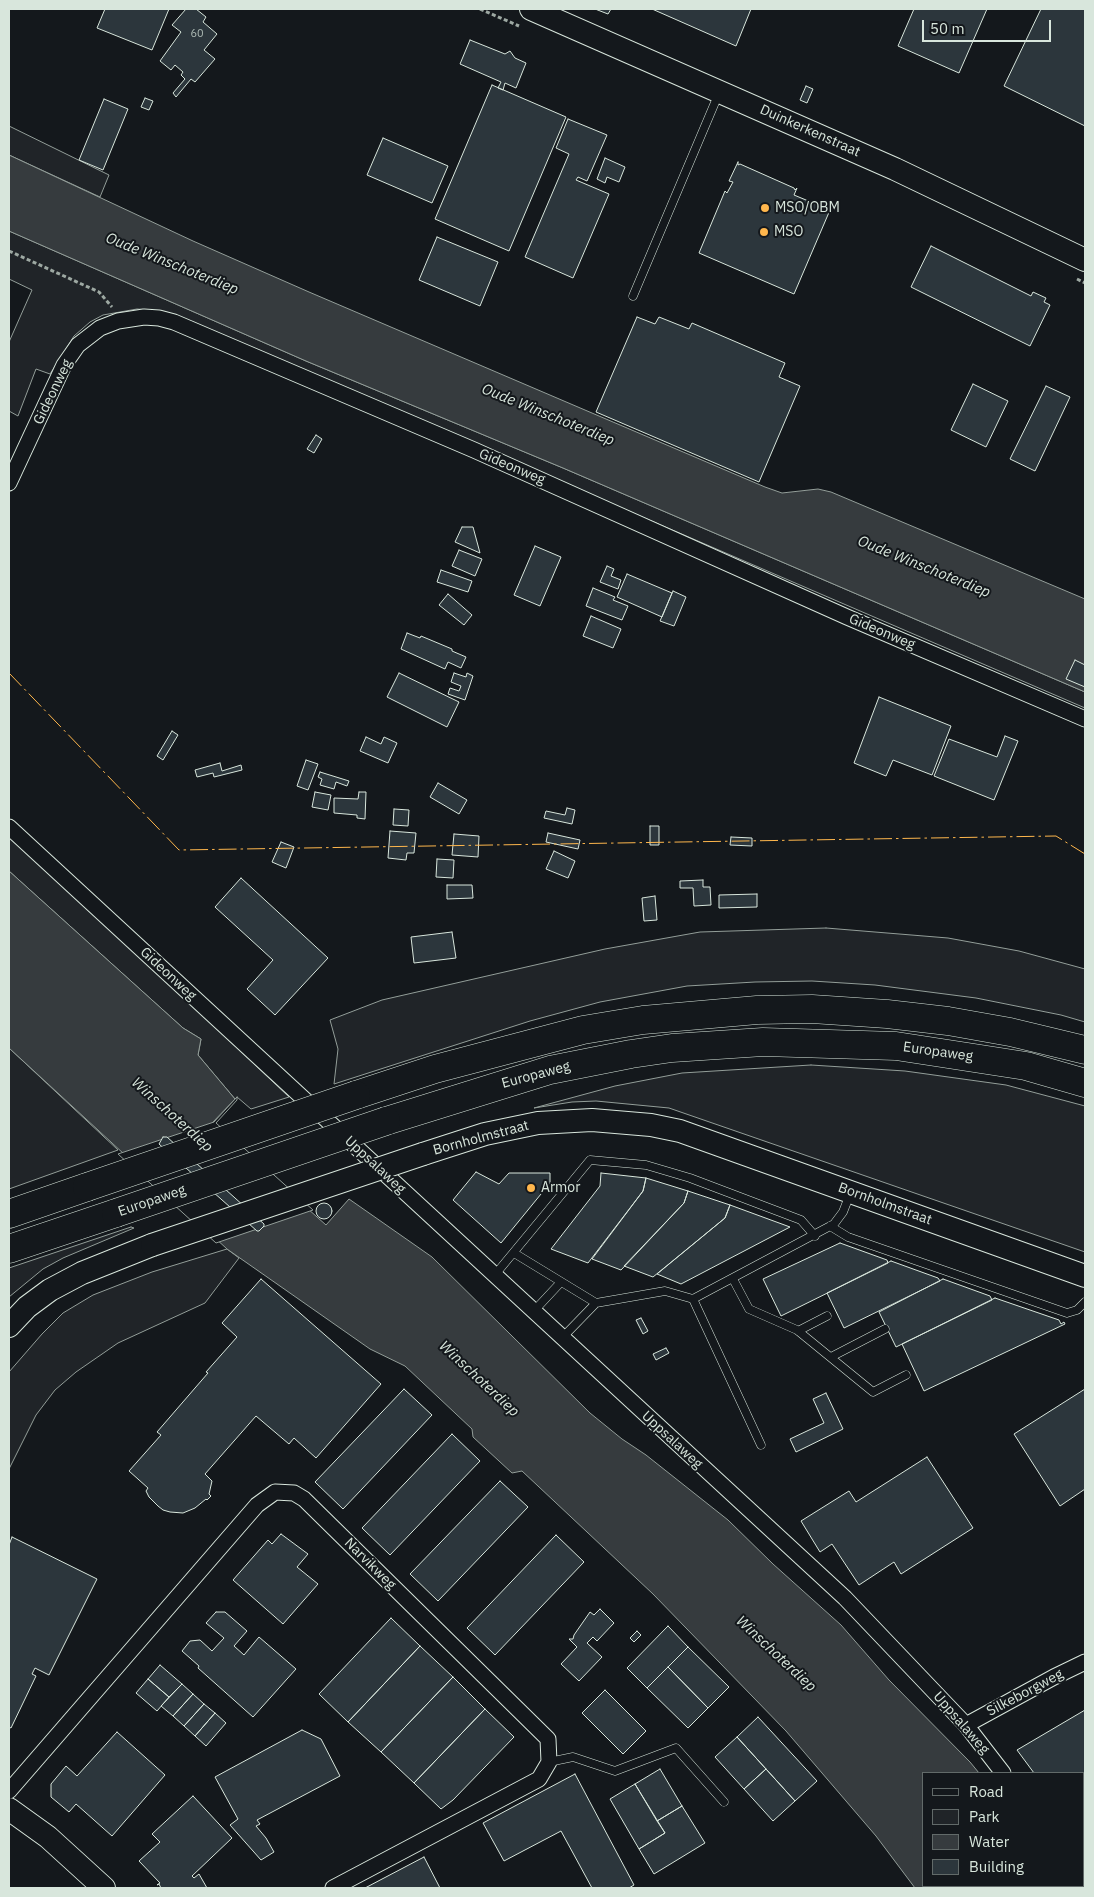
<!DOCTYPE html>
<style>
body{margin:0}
#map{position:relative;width:1094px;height:1897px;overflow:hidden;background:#14181c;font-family:"IBM Plex Sans",sans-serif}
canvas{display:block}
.frame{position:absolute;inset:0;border:10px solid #d8e6dc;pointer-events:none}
.legend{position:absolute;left:922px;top:1772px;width:162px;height:115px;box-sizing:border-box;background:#14181c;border:1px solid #626a69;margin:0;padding:6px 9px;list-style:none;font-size:15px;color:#d8e6dc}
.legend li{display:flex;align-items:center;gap:10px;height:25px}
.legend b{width:25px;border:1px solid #626a69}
.scale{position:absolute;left:922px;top:20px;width:129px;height:22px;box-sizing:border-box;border:2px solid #d8e6dc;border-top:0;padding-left:6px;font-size:15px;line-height:18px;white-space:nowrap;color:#d8e6dc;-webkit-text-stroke:4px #14181c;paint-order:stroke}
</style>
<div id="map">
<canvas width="1094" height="1897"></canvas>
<div class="frame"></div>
<ul class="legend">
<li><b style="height:6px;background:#14181c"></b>Road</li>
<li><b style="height:14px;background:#202428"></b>Park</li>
<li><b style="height:14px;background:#363b3e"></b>Water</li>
<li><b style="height:14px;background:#2c363c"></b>Building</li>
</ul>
<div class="scale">50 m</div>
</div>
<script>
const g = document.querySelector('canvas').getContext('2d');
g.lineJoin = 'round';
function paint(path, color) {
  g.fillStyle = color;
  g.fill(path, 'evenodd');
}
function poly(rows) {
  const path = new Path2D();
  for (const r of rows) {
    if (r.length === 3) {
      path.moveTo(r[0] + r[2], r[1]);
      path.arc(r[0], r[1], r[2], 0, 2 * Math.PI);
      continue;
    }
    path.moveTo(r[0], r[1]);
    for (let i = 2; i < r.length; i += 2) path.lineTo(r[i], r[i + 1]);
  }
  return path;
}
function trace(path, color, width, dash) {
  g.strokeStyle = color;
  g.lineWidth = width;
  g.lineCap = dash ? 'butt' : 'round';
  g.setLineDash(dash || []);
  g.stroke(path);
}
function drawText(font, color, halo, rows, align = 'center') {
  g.font = font + ' "IBM Plex Sans",sans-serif';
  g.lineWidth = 4;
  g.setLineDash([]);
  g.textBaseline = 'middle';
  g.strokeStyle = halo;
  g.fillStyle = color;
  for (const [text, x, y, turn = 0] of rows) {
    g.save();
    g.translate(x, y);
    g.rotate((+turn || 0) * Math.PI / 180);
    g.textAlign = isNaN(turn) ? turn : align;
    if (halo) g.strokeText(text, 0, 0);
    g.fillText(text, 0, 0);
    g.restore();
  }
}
const green = poly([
 [9,126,109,175,100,197,9,155,9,126],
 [9,231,306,361,563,468,1085,692,1085,708,174,315,160,311,137,309,103,315,90,322,74,336,50,374,36,369,18,416,9,411,9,342,32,290,9,279,9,231],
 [9,837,55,876,289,1097,251,1109,237,1097,235,1099,198,1055,201,1039,183,1028,9,871,9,837],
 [826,928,948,938,1019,951,1085,969,1085,1022,1061,1015,976,998,875,985,812,981,755,982,687,986,600,1002,530,1021,334,1084,338,1049,330,1020,382,1000,605,949,700,932,826,928],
 [9,1048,118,1150,9,1189,9,1048],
 [811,1065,905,1071,1006,1085,1085,1106,1085,1252,669,1108,596,1101,572,1102,534,1108,615,1086,682,1073,811,1065],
 [131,1227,134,1228,63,1258,43,1269,9,1297,9,1268,131,1227],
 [227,1249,239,1258,205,1303,118,1343,76,1372,55,1390,36,1415,9,1469,9,1372,42,1334,63,1313,93,1295,152,1272,227,1249]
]);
const water = poly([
 [9,155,193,241,309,292,765,487,782,493,818,489,831,492,1085,599,1085,692,563,468,306,361,9,231,9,155],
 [9,871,183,1028,201,1039,198,1055,235,1099,213,1122,214,1125,326,1225,349,1199,432,1257,590,1413,622,1439,646,1455,728,1520,773,1564,841,1625,889,1680,970,1762,979,1773,923,1773,923,1886,1062,1886,1064,1888,915,1888,876,1836,786,1731,653,1594,587,1532,522,1471,512,1473,473,1437,472,1429,405,1366,370,1349,227,1249,9,1048,9,871]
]);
const pier = poly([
 [237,1097,237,1100,216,1123,313,1210,216,1243,118,1154,214,1122,237,1097]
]);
const building = poly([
 [105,9,169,9,152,50,97,28,105,9],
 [186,9,196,9,206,17,203,22,217,34,204,50,215,59,195,82,191,79,176,97,173,93,185,79,181,75,183,72,175,65,171,70,160,61,181,32,172,25,186,9],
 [595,9,611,9,608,14,595,9],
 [652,9,751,9,736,46,652,9],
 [914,9,987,9,959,73,898,46,914,9],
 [1041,9,1085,9,1085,126,1004,86,1041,9],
 [470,40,505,54,510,51,515,58,526,63,516,88,505,83,503,90,498,88,501,82,460,64,470,40],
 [492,85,566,117,509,251,435,219,492,85],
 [806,86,813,89,807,103,800,100,806,86],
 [145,98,153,101,149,110,141,107,145,98],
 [104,99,128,109,103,170,79,160,104,99],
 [568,119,607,135,587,181,578,177,576,180,609,194,573,278,525,257,569,154,556,148,568,119],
 [383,138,448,166,432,203,367,175,383,138],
 [605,158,625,167,619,182,607,177,605,183,597,179,605,158],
 [738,162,738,165,740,164,794,188,795,190,797,188,794,195,830,210,794,294,699,253,725,191,727,193,733,182,729,181,738,162],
 [437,237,498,262,480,306,419,280,437,237],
 [931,246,1031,296,1033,292,1046,298,1044,302,1050,305,1030,346,911,287,931,246],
 [637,317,655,324,659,317,689,329,692,323,785,363,779,377,800,386,759,482,596,412,637,317],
 [973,384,1008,401,986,447,951,430,973,384],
 [1046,386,1070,397,1035,471,1010,459,1046,386],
 [316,435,322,439,314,453,307,449,316,435],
 [462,527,473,527,480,553,455,542,462,527],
 [535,546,561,557,540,606,514,595,535,546],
 [459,550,482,559,475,576,452,566,459,550],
 [607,566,614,569,611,576,621,580,618,589,600,582,607,566],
 [441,570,472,581,468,592,437,582,441,570],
 [627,574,672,593,662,617,617,597,627,574],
 [593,588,615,597,613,600,628,606,622,620,586,606,593,588],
 [673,591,686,597,674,626,660,621,673,591],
 [448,594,472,615,464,625,439,605,448,594],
 [591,616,621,629,613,648,583,636,591,616],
 [407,633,420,638,421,636,452,649,452,651,466,657,461,668,448,662,445,669,401,649,407,633],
 [1075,660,1085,665,1085,687,1066,679,1075,660],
 [399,673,459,702,447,727,387,697,399,673],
 [454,673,466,677,467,673,473,676,465,700,448,694,450,688,459,691,461,686,451,682,454,673],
 [879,697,951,726,932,775,893,760,886,776,854,763,879,697],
 [172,731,178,735,163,760,157,756,172,731],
 [1005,736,1018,741,994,800,934,776,949,739,997,757,1005,736],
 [366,737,381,744,384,737,397,743,388,763,360,751,366,737],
 [306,760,318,764,308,790,297,786,306,760],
 [220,763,222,771,241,765,242,770,214,777,213,773,197,777,195,770,220,763],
 [320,772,349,781,347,786,336,782,334,789,320,785,322,779,318,777,320,772],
 [438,783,467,800,459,814,430,797,438,783],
 [315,792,331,795,328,810,312,807,315,792],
 [359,792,366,792,365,819,357,818,357,815,334,813,334,798,358,799,359,792],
 [567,808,575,810,572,824,544,818,546,811,565,815,567,808],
 [394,809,409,810,408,826,393,825,394,809],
 [650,826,659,826,659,845,650,845,650,826],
 [390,831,416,833,414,853,407,853,406,860,388,858,390,831],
 [548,833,580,840,578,849,546,842,548,833],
 [454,834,479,836,478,857,452,855,454,834],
 [731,837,752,838,752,846,730,845,731,837],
 [281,842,294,847,286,868,272,862,281,842],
 [554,851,575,861,568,878,546,869,554,851],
 [437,859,454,860,453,878,436,877,437,859],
 [241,878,328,958,275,1015,247,989,273,960,215,907,241,878],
 [703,880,703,887,710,887,711,905,694,906,693,888,680,888,680,881,703,880],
 [447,885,472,885,473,898,447,899,447,885],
 [757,894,757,907,719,908,719,895,757,894],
 [655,896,657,920,644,921,642,898,655,896],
 [452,932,456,958,414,963,411,937,452,932],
 [163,1137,167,1137,264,1224,264,1226,259,1231,257,1231,159,1144,163,1137],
 [476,1172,499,1184,509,1173,550,1173,550,1183,501,1243,453,1200,476,1172],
 [601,1173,646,1178,643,1191,588,1263,551,1249,600,1186,601,1173],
 [646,1178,688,1191,684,1203,621,1270,592,1259,643,1191,646,1178],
 [688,1191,730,1205,725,1218,653,1277,624,1266,684,1203,688,1191],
 [324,1211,8],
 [730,1205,790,1227,681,1284,657,1274,725,1218,730,1205],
 [840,1243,887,1260,888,1263,781,1316,763,1279,840,1243],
 [891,1261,938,1278,940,1281,844,1328,827,1293,891,1261],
 [261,1279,381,1384,316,1458,294,1438,289,1444,256,1416,205,1474,212,1481,209,1494,211,1496,207,1500,206,1499,195,1508,183,1513,170,1512,163,1510,158,1506,149,1497,146,1491,148,1488,129,1471,161,1435,157,1432,208,1373,206,1372,237,1337,222,1323,261,1279],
 [943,1279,990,1296,992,1300,896,1347,879,1312,943,1279],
 [995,1298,1059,1320,1061,1324,1064,1322,1065,1324,924,1391,902,1344,995,1298],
 [641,1318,648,1331,643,1334,636,1320,641,1318],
 [666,1348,669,1353,656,1360,653,1354,666,1348],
 [404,1389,432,1415,343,1509,315,1482,404,1389],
 [1085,1389,1085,1489,1060,1506,1014,1434,1085,1389],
 [826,1393,843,1429,796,1452,790,1439,824,1423,813,1399,826,1393],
 [452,1434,480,1461,390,1555,362,1528,452,1434],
 [927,1457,973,1528,901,1574,894,1562,859,1585,832,1544,820,1552,801,1521,849,1491,856,1502,927,1457],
 [500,1481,528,1507,438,1601,410,1574,500,1481],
 [281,1534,308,1554,297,1567,318,1584,283,1624,233,1580,268,1540,272,1544,281,1534],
 [556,1535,584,1562,495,1655,467,1628,556,1535],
 [12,1537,97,1579,49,1675,35,1668,32,1674,36,1676,11,1728,9,1727,9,1545,12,1537],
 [600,1609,614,1623,597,1641,593,1637,587,1643,602,1657,579,1681,561,1664,577,1647,569,1639,573,1639,574,1635,590,1612,594,1615,600,1609],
 [216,1612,225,1612,247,1631,234,1646,244,1655,259,1637,296,1669,253,1717,198,1668,199,1666,182,1651,190,1641,200,1640,212,1651,224,1638,206,1623,216,1612],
 [391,1618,420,1646,348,1722,319,1694,391,1618],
 [668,1626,688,1647,647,1688,627,1668,668,1626],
 [637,1631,641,1635,634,1642,630,1638,637,1631],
 [420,1646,453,1677,381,1752,348,1722,420,1646],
 [688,1647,729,1687,708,1708,668,1667,688,1647],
 [160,1665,182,1684,169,1697,148,1679,160,1665],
 [668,1667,708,1708,688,1728,647,1688,668,1667],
 [453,1677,485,1709,414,1783,381,1752,453,1677],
 [148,1679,169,1697,157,1711,136,1693,148,1679],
 [182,1684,193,1694,173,1716,161,1706,182,1684],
 [605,1690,646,1731,623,1754,582,1713,605,1690],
 [193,1694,204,1704,184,1726,173,1716,193,1694],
 [204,1704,215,1713,195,1736,184,1726,204,1704],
 [485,1709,514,1737,453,1800,441,1809,414,1783,485,1709],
 [1085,1710,1085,1844,1083,1841,1083,1773,1034,1773,1017,1750,1085,1710],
 [215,1713,226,1723,206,1746,195,1736,215,1713],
 [758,1717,817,1781,795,1801,737,1737,758,1717],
 [302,1730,321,1739,340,1776,257,1820,260,1824,256,1826,266,1838,274,1852,261,1860,230,1825,238,1819,215,1777,302,1730],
 [117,1732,165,1775,112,1836,76,1804,69,1812,51,1797,51,1784,66,1766,77,1776,117,1732],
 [737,1737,766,1769,744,1789,715,1757,737,1737],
 [660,1769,682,1806,657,1821,635,1784,660,1769],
 [766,1769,795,1801,773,1821,744,1789,766,1769],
 [575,1774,634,1885,629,1888,592,1888,561,1831,504,1861,483,1823,575,1774],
 [635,1784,665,1833,639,1849,610,1799,635,1784],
 [193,1796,232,1838,192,1876,194,1878,199,1874,207,1888,161,1888,159,1884,157,1885,160,1883,139,1861,160,1842,152,1834,193,1796],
 [682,1806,705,1843,654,1874,639,1849,665,1833,657,1821,682,1806],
 [424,1857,440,1888,365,1888,424,1857]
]);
const path = poly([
 [480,9,519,26],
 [9,251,99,292,112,307],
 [1077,279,1085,283]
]);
const lane = poly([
 [633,296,719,93],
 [830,1226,848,1237,1067,1313,1077,1310,1085,1302],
 [514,1253,596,1303],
 [494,1276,590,1160,646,1165,690,1178,801,1220,815,1236],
 [733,1279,749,1309,797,1330,873,1392,906,1375],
 [693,1299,761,1445],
 [533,1312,561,1282],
 [798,1331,827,1316],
 [562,1338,596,1303,665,1291,693,1299,834,1224,843,1212,850,1194],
 [831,1357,885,1329],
 [549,1762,573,1757,615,1771,676,1748,724,1802]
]);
const street = poly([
 [9,483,64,365,78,345,100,328,118,321,144,317,159,318,174,322,474,450,847,617,1085,719],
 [9,827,845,1598,966,1725,1003,1773],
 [966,1725,1054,1677,1085,1662],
 [9,1791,257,1505,275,1492,294,1493,304,1499,548,1739,549,1762,539,1779,333,1888],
 [1083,1879,1085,1883]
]);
const secondary = poly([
 [531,9,895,169,1085,260],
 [423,1154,485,1134,538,1123,592,1120,651,1125,680,1131,1085,1276],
 [9,1326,27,1307,50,1290,82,1273,152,1245],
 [9,1809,48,1837,104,1888]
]);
const highway = poly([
 [356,1095,435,1069,583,1030,643,1020,757,1010,812,1009,887,1014,948,1021,1010,1032,1085,1050],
 [386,1121,550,1070,631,1054,672,1048,763,1042,896,1046,1026,1066,1085,1083],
 [9,1214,87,1187],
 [9,1249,116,1213]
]);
const secondaryBridge = poly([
 [152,1245,423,1154]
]);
const highwayBridge = poly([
 [87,1187,356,1095],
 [116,1213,386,1121]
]);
const power = poly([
 [9,673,179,850,1056,836,1085,854]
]);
const markers = [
 [765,208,5,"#ffb74d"],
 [764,232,5,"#ffb74d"],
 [531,1188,5,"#ffb74d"]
];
const numberNames = [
 ["60",197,34]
];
const streetNames = [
 ["Duinkerkenstraat",810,131,24],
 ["Gideonweg",53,392,-64],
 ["Gideonweg",512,467,23],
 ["Gideonweg",882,632,23],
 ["Gideonweg",168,974,43],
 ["Europaweg",938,1052,8],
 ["Europaweg",536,1075,-15],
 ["Bornholmstraat",481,1138,-15],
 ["Uppsalaweg",375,1165,43],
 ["Europaweg",152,1201,-19],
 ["Bornholmstraat",885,1204,20],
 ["Uppsalaweg",672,1440,43],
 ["Narvikweg",370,1564,45],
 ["Silkeborgweg",1025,1693,-28],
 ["Uppsalaweg",961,1723,49]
];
const poiNames = [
 ["MSO/OBM",775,208],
 ["MSO",774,232],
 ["Armor",541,1188]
];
const waterNames = [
 ["Oude Winschoterdiep",172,264,22],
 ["Oude Winschoterdiep",548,415,22],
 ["Oude Winschoterdiep",924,567,22],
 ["Winschoterdiep",172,1115,42],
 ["Winschoterdiep",479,1379,43],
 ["Winschoterdiep",776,1654,43]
];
paint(green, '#202428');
trace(green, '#939e99', 1);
paint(water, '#363b3e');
trace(water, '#939e99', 1);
paint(pier, '#14181c');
trace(pier, '#939e99', 1);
paint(building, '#2c363c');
trace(building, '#d8e6dc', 1);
trace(lane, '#d8e6dc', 9);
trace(street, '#d8e6dc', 17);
trace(secondary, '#d8e6dc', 24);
trace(highway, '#d8e6dc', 29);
trace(path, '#9da8a2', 3, [4, 2.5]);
trace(lane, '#14181c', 8);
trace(street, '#14181c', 15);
trace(secondary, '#14181c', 22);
trace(highway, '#14181c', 28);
trace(secondaryBridge, '#d8e6dc', 24, []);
trace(highwayBridge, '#d8e6dc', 29, []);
trace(secondaryBridge, '#14181c', 22);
trace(highwayBridge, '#14181c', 28);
trace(power, '#ffb74d', 1, [18, 4, 2.5, 4]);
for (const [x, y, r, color] of markers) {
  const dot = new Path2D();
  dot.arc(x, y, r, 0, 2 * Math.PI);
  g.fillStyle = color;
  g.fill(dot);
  trace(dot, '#14181c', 2);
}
drawText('11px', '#adbab4', null, numberNames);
drawText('14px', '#d8e6dc', '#14181c', streetNames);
drawText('14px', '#d8e6dc', '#14181c', poiNames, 'left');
drawText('italic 15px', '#d8e6dc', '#14181c', waterNames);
</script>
